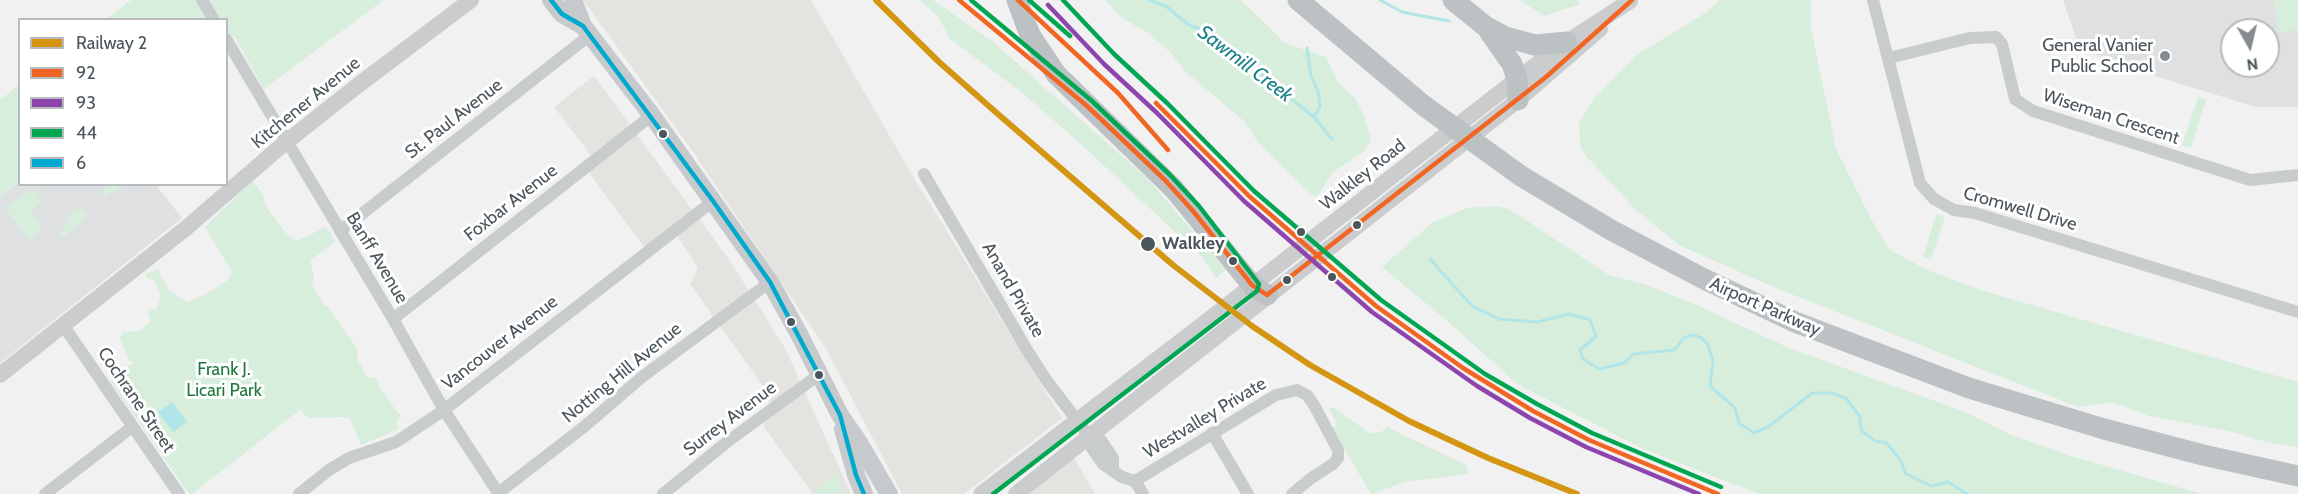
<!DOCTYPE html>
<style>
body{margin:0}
#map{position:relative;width:2298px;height:494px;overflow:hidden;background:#f1f1f1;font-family:Cabin,sans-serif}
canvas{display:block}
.legend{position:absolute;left:18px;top:18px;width:210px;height:168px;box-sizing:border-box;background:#fff;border:2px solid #b7bbbe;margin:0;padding:8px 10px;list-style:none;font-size:18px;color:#4a565c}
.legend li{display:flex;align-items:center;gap:12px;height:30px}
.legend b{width:30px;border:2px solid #b7bbbe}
.north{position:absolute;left:2220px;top:18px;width:60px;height:60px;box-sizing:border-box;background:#fff;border:2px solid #b7bbbe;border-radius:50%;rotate:172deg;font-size:16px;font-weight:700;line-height:24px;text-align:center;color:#4a565c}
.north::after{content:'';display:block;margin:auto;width:21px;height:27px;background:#848c90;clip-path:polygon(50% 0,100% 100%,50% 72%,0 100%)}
</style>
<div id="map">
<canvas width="2298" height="494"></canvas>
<ul class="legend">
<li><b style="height:8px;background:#d49612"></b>Railway 2</li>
<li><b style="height:8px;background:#f26522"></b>92</li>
<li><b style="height:8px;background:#8e44ad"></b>93</li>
<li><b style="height:8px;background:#00a651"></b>44</li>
<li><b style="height:8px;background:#00a9ce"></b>6</li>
</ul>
<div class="north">N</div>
</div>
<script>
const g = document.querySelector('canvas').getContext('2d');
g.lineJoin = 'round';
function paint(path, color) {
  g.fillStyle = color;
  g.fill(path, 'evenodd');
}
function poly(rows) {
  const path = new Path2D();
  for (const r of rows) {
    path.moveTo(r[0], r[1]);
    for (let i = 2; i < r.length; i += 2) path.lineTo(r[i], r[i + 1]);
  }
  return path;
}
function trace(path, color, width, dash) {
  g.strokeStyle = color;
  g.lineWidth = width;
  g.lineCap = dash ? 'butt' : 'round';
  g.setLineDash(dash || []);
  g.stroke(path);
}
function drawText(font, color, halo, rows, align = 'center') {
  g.font = font + ' Cabin,sans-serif';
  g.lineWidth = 6;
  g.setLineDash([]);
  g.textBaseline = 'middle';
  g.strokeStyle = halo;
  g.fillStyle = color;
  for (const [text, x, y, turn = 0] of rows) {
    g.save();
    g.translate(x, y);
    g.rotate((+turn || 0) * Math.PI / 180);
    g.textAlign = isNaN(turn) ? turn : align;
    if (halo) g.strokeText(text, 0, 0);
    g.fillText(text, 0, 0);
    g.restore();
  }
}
const commercial = poly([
 [583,0,811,0,911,173,1062,418,964,494,902,494,825,347,689,146],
 [594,76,730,261,785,348,851,494,813,494,764,427,770,396,690,284,698,268,676,234,645,248,590,174,590,154,554,107],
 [1073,456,1095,494,1026,494]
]);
const education = poly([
 [2063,0,2298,0,2298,107,2256,107,2119,65,2079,47],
 [2232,30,2268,30,2268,66,2232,66],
 [19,182,20,184,156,185,182,218,0,363,0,197]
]);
const green = poly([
 [131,0,384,0,264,89,234,36,227,40,226,20,105,20],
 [920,0,933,0,992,41,1148,179,1226,270,1216,278,1203,258,1084,147,1020,91,950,39,939,18],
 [1105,0,1241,0,1285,43,1326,57,1338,82,1356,100,1364,116,1371,140,1363,152,1333,172,1317,197,1311,194,1258,142,1244,121,1186,72,1170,52,1148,33,1122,18],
 [1520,0,1577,0,1580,4,1544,16],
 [1719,0,1811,0,1811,28,1836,149,1871,219,1890,250,1927,270,1987,292,2298,382,2298,447,2266,442,2229,431,2149,416,2112,402,2078,407,1778,289,1679,245,1635,209,1588,158,1580,147,1579,122,1593,100,1638,54,1707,12],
 [2274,0,2298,0,2298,30,2278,33],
 [19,85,19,182,0,197,0,100],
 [2198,97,2206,100,2191,148,2182,145],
 [252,181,262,193,267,208,287,234,297,241,326,227,330,232,335,242,310,260,314,276,312,284,325,306,327,305,358,350,357,359,368,378,377,378,378,384,397,412,402,416,396,423,399,429,361,445,350,419,343,417,310,418,304,415,301,409,192,494,189,494,110,381,135,361,129,361,120,337,123,332,139,331,151,321,148,315,149,308,156,310,161,297,155,280,146,278,145,274,159,269,161,277,169,290,187,302,208,293,228,280,232,272,205,227],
 [110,185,110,184,125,185,104,197,104,190],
 [32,189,37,192,42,202,31,211,41,224,39,232,29,240,5,208],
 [1496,206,1509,209,1609,275,1647,285,1690,302,1789,348,1968,413,2014,436,2071,456,2202,494,1759,494,1643,449,1517,384,1453,326,1382,267,1433,222,1467,208],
 [79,209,85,211,86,218,65,236,58,237,73,211],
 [1936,214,1945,217,1931,260,1923,257],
 [1333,407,1371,434,1383,431,1387,427,1466,465,1468,474,1405,482,1371,494,1332,428,1337,424,1329,409],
 [835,474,844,494,810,494]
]);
const water = poly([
 [172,402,187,422,173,432,158,412]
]);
const stream = poly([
 [1149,0,1167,7,1189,25,1207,32,1234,52,1314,117,1332,139],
 [1380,0,1402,12,1449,21],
 [1307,48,1311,76,1318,91,1320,107,1314,117],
 [1430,259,1472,306,1499,319,1537,322,1569,314,1590,320,1596,336,1580,350,1583,359,1599,369,1624,363,1633,354,1674,350,1684,338,1692,335,1702,338,1708,345,1713,361,1710,386,1735,408,1739,423,1754,433,1768,427,1812,393,1832,393,1847,399,1860,417,1861,430,1875,441,1886,443,1900,459,1906,474,1932,486,1948,482,1967,494]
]);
const street = poly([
 [202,0,214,20],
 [1873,0,1920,183,1934,199,1954,210,1975,213,2298,312],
 [226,39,393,319,444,410,499,494],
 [1889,58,1970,38,1996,37,2002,44,2015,99,2033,111,2250,180,2298,175],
 [924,174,1027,350,1047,381,1089,436,1091,447,1103,464,1122,477,1135,481],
 [340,231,590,35],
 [393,319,651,116],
 [63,325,179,494],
 [1212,433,1248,494],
 [1089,436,1101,440,1113,458,1113,470],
 [1135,481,1276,395,1297,390,1307,395,1314,405,1338,450,1338,458,1333,464,1310,479,1292,494],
 [1135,481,1143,494],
 [45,494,132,427],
 [299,494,329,470,349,458,396,442,444,410,713,201],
 [497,494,585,426,642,377,770,282],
 [663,494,727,442,820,374]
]);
const secondary = poly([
 [0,375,185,229,280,147,357,86,471,0],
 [981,494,1194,331,1517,79,1567,42,1630,1],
 [1016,494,1518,100,1600,29]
]);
const primary = poly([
 [551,0,562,14,583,26],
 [573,0,583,26,650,113,770,282,799,334,840,415,858,441,889,494],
 [843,429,856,475,864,494]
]);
const highway = poly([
 [1017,0,1030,35,1056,74,1174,189,1252,285,1267,295],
 [1298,0,1423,105,1521,176,1611,230,1704,279,1795,322,1969,388,2104,429,2203,455,2298,476],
 [1453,0,1485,26,1505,37,1535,45,1567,42],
 [1489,31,1512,64,1517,79,1518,100]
]);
const bus1 = poly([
 [959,0,1087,106,1165,180,1193,211,1252,285,1267,295,1546,77,1632,0],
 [1018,0,1118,93,1168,150],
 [1156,103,1249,196,1376,306,1463,368,1533,411,1589,440,1718,494]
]);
const bus2 = poly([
 [1048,5,1104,64,1157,113,1244,201,1372,312,1477,386,1530,418,1586,447,1699,494]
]);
const bus3 = poly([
 [971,0,1092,101,1170,175,1199,206,1259,284,1257,291,993,494],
 [1029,0,1070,36],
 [1063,0,1114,54,1167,103,1254,191,1381,300,1485,374,1537,404,1592,433,1721,487]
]);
const bus4 = poly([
 [551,0,562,14,583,26,713,201,770,282,840,415,856,475,864,494]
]);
const rail1 = poly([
 [876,0,939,62,999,115,1173,265,1252,326,1310,365,1409,421,1488,458,1577,494]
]);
const markers = [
 [2165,56,6,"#848c90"],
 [663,134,5,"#4a565c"],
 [1357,225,5,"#4a565c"],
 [1301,232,5,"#4a565c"],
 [1148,244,8,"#4a565c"],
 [1233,261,5,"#4a565c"],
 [1332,277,5,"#4a565c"],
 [1287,280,5,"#4a565c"],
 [791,322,5,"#4a565c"],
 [819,375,5,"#4a565c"]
];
const poiNames = [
 ["General Vanier",2153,46],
 ["Public School",2153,67]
];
const streetNames = [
 ["Kitchener Avenue",306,103,-39],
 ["Wiseman Crescent",2111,117,18],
 ["St. Paul Avenue",454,119,-38],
 ["Walkley Road",1363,175,-38],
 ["Foxbar Avenue",511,203,-38],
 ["Cromwell Drive",2020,209,16],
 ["Banff Avenue",377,258,59],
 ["Anand Private",1013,290,60],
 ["Airport Parkway",1765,307,24],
 ["Vancouver Avenue",500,343,-38],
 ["Notting Hill Avenue",622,373,-39],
 ["Cochrane Street",136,400,56],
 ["Westvalley Private",1205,418,-31],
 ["Surrey Avenue",730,419,-37]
];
const stopNames = [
 ["Walkley",1162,244]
];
const parkNames = [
 ["Frank J.",224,370],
 ["Licari Park",224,391]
];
const waterNames = [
 ["Sawmill Creek",1245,64,37]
];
paint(commercial, '#e5e3df');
paint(education, '#dfe0e1');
paint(green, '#d8eedd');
paint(water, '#b1e5e8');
trace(stream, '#b1e5e8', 3);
trace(street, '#c9cccd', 12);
trace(secondary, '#caccce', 16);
trace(primary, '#c6cacc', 18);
trace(highway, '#bcc1c4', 21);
trace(bus1, '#f26522', 4.5);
trace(bus2, '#8e44ad', 4.5);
trace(bus3, '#00a651', 4.5);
trace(bus4, '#00a9ce', 4.5);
trace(rail1, '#d49612', 6);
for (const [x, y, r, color] of markers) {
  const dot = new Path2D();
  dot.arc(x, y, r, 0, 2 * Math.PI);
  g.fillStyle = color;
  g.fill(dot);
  trace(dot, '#fff', 2);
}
drawText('18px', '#4a565c', '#fff', poiNames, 'right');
drawText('18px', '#4a565c', '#fff', streetNames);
drawText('bold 18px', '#4a565c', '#fff', stopNames, 'left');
drawText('18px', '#20773f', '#fff', parkNames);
drawText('italic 20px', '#19838a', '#fff', waterNames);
</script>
